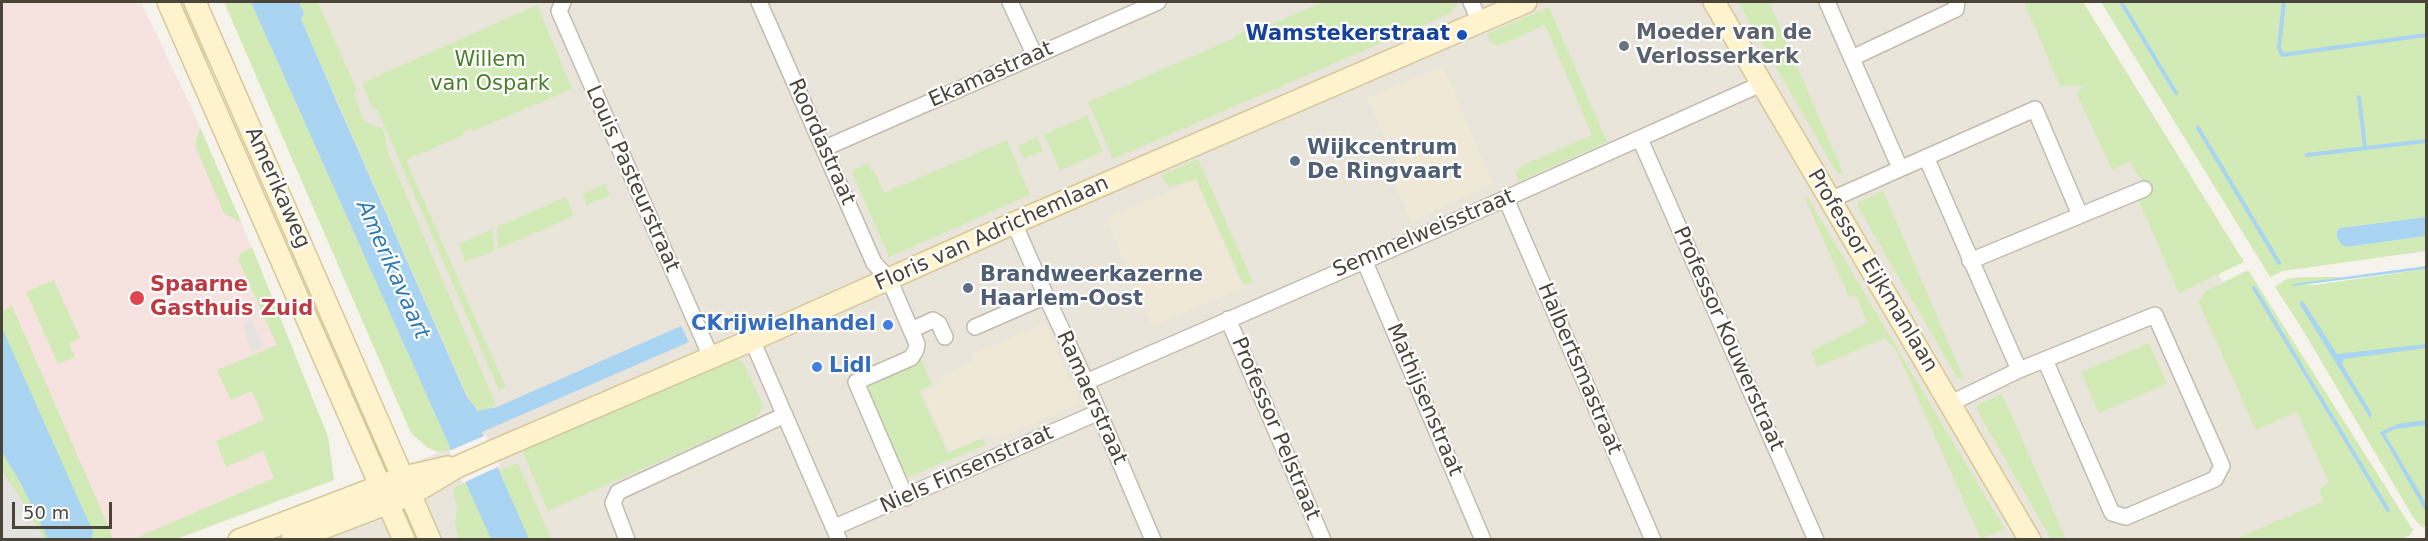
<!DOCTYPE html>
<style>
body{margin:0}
#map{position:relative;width:2428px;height:541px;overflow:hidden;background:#f6f3ec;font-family:"DejaVu Sans",sans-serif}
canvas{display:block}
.frame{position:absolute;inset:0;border:3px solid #4b4439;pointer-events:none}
.scale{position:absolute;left:12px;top:502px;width:100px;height:27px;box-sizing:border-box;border:3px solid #4b4439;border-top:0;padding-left:8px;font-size:18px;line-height:21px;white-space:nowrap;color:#4b4439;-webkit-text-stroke:4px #fff;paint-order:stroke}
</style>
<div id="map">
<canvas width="2428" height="541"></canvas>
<div class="frame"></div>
<div class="scale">50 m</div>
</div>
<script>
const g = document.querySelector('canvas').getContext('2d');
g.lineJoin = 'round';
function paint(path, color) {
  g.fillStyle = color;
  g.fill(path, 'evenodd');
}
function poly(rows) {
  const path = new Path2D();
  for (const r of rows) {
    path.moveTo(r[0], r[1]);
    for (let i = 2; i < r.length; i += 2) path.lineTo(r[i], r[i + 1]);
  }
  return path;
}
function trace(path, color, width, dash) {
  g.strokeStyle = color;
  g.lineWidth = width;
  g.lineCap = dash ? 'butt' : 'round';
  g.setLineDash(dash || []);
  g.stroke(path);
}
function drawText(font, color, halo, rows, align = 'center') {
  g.font = font + ' "DejaVu Sans",sans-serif';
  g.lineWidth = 4.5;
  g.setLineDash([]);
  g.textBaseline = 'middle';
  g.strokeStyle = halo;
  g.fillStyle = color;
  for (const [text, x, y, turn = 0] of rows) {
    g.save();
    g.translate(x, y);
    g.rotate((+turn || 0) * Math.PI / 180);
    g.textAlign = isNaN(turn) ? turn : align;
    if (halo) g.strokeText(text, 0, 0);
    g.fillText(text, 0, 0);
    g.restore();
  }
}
const residential = poly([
 [245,2,2061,2,2371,539,225,540,321,498,441,452]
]);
const education = poly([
 [1443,66,1493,184,1411,222,1388,171,1397,165,1367,98],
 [1197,180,1243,288,1152,326,1106,218],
 [1045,323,1081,403,994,441,990,434,949,451,923,392,942,383,939,377,973,362,970,355]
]);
const medical = poly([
 [2,2,141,2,192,109,246,234,328,437,334,480,176,539,2,539]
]);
const green = poly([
 [175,2,182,2,200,31,212,60,202,64],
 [224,2,251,2,451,450,438,452,428,448,411,433],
 [299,2,318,2,357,91,354,94,364,122,383,129,388,153,496,405,479,411,468,397,301,19,304,14],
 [1323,2,1459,2,1451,13,1113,159,1088,102,1234,38,1234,36,1268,21,1270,25],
 [1738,2,1769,2,1844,175,1837,173],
 [2024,2,2083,2,2244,262,2179,293,2135,192,2145,187,2140,176,2138,176,2131,161,2112,170,2077,94,2083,86,2060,86],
 [2101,2,2426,2,2426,217,2340,228,2337,231,2347,247,2426,236,2426,251,2283,271,2270,277],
 [537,5,572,89,473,131,471,128,463,132,464,135,406,160,506,388,499,390,377,109,373,109,362,83],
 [1549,7,1607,142,1518,182,1516,172,1524,165,1592,135,1545,25,1498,46,1490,42,1487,34],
 [1087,116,1103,152,1060,170,1044,134],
 [200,127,241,222,224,213,195,146],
 [1037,137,1043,151,1024,159,1018,146],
 [1007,140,1030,195,889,257,852,172,853,170,868,163,872,171,874,170,884,193],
 [1198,159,1253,282,1248,284,1243,284,1196,179,1169,187,1161,175],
 [605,184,610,196,586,205,583,194],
 [1883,191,1964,379,1957,377,1858,207,1858,202],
 [1807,196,1923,392,2005,529,1981,539,1897,352,1885,338,1817,367,1811,351,1867,323,1856,295,1849,297,1805,198],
 [566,197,574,216,498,249,497,227],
 [493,229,494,251,465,262,459,244],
 [252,247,328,437,334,480,176,539,134,539,274,478,263,451,226,467,216,441,264,420,252,391,231,400,217,370,277,345,239,261,240,254],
 [2426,269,2426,527,2422,527,2413,517,2301,327,2275,287,2286,279,2300,277,2350,277,2294,284,2315,285],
 [2248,270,2413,530,2410,535,2399,540,2235,539,2324,501,2320,493,2321,487,2329,483,2297,412,2256,430,2199,303,2204,292],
 [54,280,80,338,69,344,75,357,58,364,26,292],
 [12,306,113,537,105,539,86,539,92,538,2,328,2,311],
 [2149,343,2167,384,2099,413,2081,372],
 [738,358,744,364,763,406,759,414,753,420,548,511,522,450],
 [921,358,932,385,919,391,948,453,983,438,985,445,906,478,866,391,870,381],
 [2002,394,2066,539,2051,539,1977,410,1977,405],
 [2,452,20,482,48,539,44,539,16,491,2,472],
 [518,463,551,539,529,539,499,470],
 [467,483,491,539,458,539,455,522,457,508,453,490,457,486]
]);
const parking = poly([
 [251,319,263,346,252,353,242,324],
 [2,472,16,491,43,539,2,539]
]);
const water = poly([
 [251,2,299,2,304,14,301,19,339,107,467,397,478,411,497,407,681,326,689,342,482,432,529,539,491,539],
 [2426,217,2426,236,2347,247,2341,244,2337,238,2337,231,2340,228],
 [2426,266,2426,269,2293,286,2293,284],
 [2303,301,2337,354,2426,344,2426,348,2344,359,2342,364,2372,414,2370,418,2299,303],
 [2,328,93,532,92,538,48,539,20,482,2,452],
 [2426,420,2426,425,2395,429,2385,434,2426,503,2426,512,2380,432,2398,424]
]);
const pier = poly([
 [486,435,500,466,463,483,449,451]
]);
const stream = poly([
 [2121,2,2176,93],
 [2284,2,2279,47,2282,55,2426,35],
 [2359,97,2365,148],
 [2198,128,2279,263],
 [2307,155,2426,141],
 [2254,288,2388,510]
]);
const street = poly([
 [563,2,559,11,711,357],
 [759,2,874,263,889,279,917,344,916,350,911,358,856,382,906,498],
 [1010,2,1035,56],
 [1471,2,1480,22],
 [1827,2,1900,168],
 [1852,58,1956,9,1957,2],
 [1640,139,1816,540],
 [825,148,1158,2],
 [1926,157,2019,370],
 [1506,199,1653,540],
 [1830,200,2035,109,2080,215],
 [1014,223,1046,296,1086,382,1153,540],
 [1364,260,1483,540],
 [1970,261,2144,189],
 [1228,319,1323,540],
 [975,327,1046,296],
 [911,330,933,320,939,324,945,337],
 [752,340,839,540],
 [1086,382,1433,231,1761,84],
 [1951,403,2019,370,2155,315,2222,466,2215,479,2126,517,2112,513,2045,360],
 [835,527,1099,412],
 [627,540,613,503,618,492,785,415]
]);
const secondary = poly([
 [168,2,404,540],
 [195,2,430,540],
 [1714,2,2030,540],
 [239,540,404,477,448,467],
 [292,540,412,494,457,467,493,451,752,340,1014,223,1526,2]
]);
const markers = [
 [1462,35,6,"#1a4fb4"],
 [1624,46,6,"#6b7280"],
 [1295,161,6,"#5c6f8a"],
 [968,288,6,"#5c6f8a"],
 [137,298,8,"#e0444e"],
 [888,325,6,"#3f7fe0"],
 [817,367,6,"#3f7fe0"]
];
const worshipNames = [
 ["Moeder van de",1636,34],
 ["Verlosserkerk",1636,58]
];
const transitNames = [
 ["Wamstekerstraat",1450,35]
];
const parkNames = [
 ["Willem",490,61],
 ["van Ospark",490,85]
];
const streetNames = [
 ["Ekamastraat",991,75,-24],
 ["Roordastraat",821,142,66],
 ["Louis Pasteurstraat",632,179,66],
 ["Amerikaweg",277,188,66],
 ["Floris van Adrichemlaan",992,234,-24],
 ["Semmelweisstraat",1424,234,-23],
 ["Professor Eijkmanlaan",1872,271,59],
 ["Professor Kouwerstraat",1728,339,66],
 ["Halbertsmastraat",1579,369,67],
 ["Ramaerstraat",1091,398,66],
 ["Mathijsenstraat",1424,400,67],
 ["Professor Pelstraat",1275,429,67],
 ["Niels Finsenstraat",967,470,-24]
];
const serviceNames = [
 ["Wijkcentrum",1307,149],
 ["De Ringvaart",1307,173],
 ["Brandweerkazerne",980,276],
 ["Haarlem-Oost",980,300]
];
const healthNames = [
 ["Spaarne",150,286],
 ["Gasthuis Zuid",150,310]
];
const shopNames = [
 ["CKrijwielhandel",876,325],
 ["Lidl",829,367,"left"]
];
const waterNames = [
 ["Amerikavaart",392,270,66]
];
paint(residential, '#eae5da');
paint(education, '#efe8d6');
paint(medical, '#f6e3e0');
paint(green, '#d2eab5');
paint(parking, '#e5e3e0');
paint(water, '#a9d4f2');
paint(pier, '#f6f3ec');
trace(stream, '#a9d4f2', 4);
trace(street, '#c2bbae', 18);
trace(secondary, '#d6c79b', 24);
trace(street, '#fff', 15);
trace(secondary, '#fff3cd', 21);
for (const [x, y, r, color] of markers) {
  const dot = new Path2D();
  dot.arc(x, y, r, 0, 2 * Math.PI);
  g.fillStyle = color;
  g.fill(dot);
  trace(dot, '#fff', 2);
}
drawText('bold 21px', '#5b616d', '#fff', worshipNames, 'left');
drawText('bold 21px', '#164399', '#fff', transitNames, 'right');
drawText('21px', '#4a7f2a', '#fff', parkNames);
drawText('21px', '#4b4439', '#fff', streetNames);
drawText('bold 21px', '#4e5e75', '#fff', serviceNames, 'left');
drawText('bold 21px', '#be3a42', '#fff', healthNames, 'left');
drawText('bold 21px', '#366cbe', '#fff', shopNames, 'right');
drawText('italic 22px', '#2e7ab2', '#fff', waterNames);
</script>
